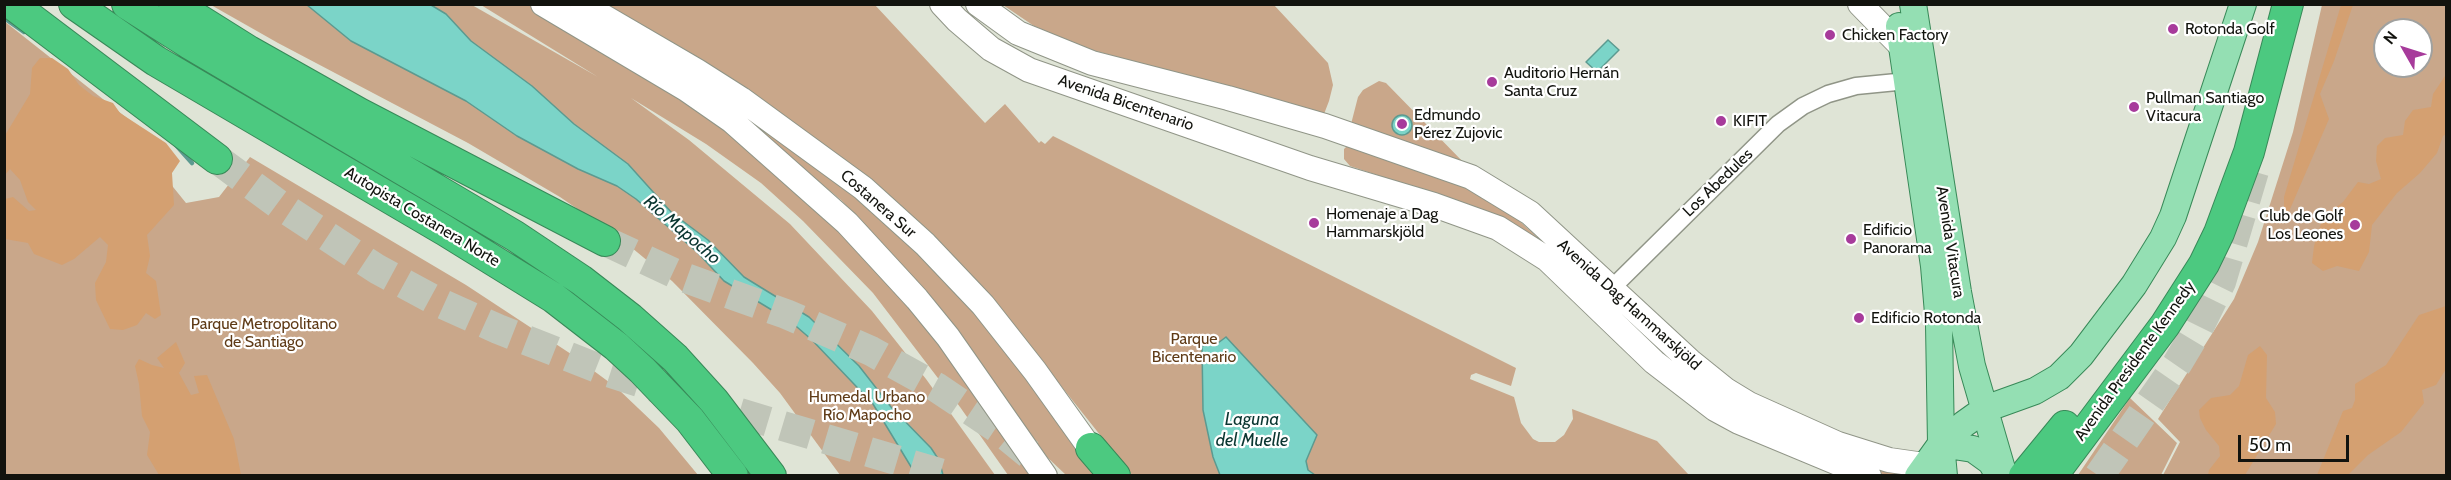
<!DOCTYPE html>
<meta charset="utf-8">
<style>
body{margin:0}
#map{position:relative;width:2451px;height:480px;overflow:hidden;background:#dfe4d6;font-family:Cabin,sans-serif}
canvas{display:block}
.frame{position:absolute;inset:0;border:6px solid #12130e;pointer-events:none}
.north{position:absolute;left:2373px;top:18px;width:60px;height:60px;box-sizing:border-box;background:#fff;border:2px solid #a0a19f;border-radius:50%;rotate:309deg;font-size:16px;font-weight:700;line-height:24px;text-align:center;color:#12130e}
.north::after{content:'';display:block;margin:auto;width:21px;height:27px;background:#a73b9b;clip-path:polygon(50% 0,100% 100%,50% 72%,0 100%)}
.scale{position:absolute;left:2238px;top:435px;width:111px;height:27px;box-sizing:border-box;border:3px solid #12130e;border-top:0;padding-left:8px;font-size:18px;line-height:21px;white-space:nowrap;color:#12130e;-webkit-text-stroke:4px #fff;paint-order:stroke}
</style>
<div id="map">
<canvas width="2451" height="480"></canvas>
<div class="frame"></div>
<div class="north">N</div>
<div class="scale">50 m</div>
</div>
<script>
const g = document.querySelector('canvas').getContext('2d');
g.lineJoin = 'round';
function paint(path, color) {
  g.fillStyle = color;
  g.fill(path, 'evenodd');
}
function poly(rows) {
  const path = new Path2D();
  for (const r of rows) {
    if (r.length === 3) {
      path.moveTo(r[0] + r[2], r[1]);
      path.arc(r[0], r[1], r[2], 0, 2 * Math.PI);
      continue;
    }
    path.moveTo(r[0], r[1]);
    for (let i = 2; i < r.length; i += 2) path.lineTo(r[i], r[i + 1]);
  }
  return path;
}
function trace(path, color, width, dash) {
  g.strokeStyle = color;
  g.lineWidth = width;
  g.lineCap = dash ? 'butt' : 'round';
  g.setLineDash(dash || []);
  g.stroke(path);
}
function drawText(font, color, halo, rows, align = 'center') {
  g.font = font + ' Cabin,sans-serif';
  g.lineWidth = 4.5;
  g.setLineDash([]);
  g.textBaseline = 'middle';
  g.strokeStyle = halo;
  g.fillStyle = color;
  for (const [text, x, y, turn = 0] of rows) {
    g.save();
    g.translate(x, y);
    g.rotate((+turn || 0) * Math.PI / 180);
    g.textAlign = isNaN(turn) ? turn : align;
    if (halo) g.strokeText(text, 0, 0);
    g.fillText(text, 0, 0);
    g.restore();
  }
}
const green = poly([
 [211,5,472,5,598,77,481,5,529,5,675,92,749,140,913,300,1036,475,1008,475,960,407,873,293,803,221,761,183,706,144,631,98,689,140,790,224,872,311,926,379,995,475,840,475,780,393,753,363,672,281,620,238,560,197,468,143,278,43],
 [598,5,875,5,985,123,1005,104,1039,143,1041,141,1045,144,1053,136,1516,368,1511,386,1476,373,1471,375,1470,379,1514,397,1521,423,1533,439,1539,442,1555,442,1564,435,1573,419,1572,409,1657,441,1689,475,1132,475,1010,322,956,265],
 [1003,5,1274,5,1328,63,1333,85,1329,101,1324,114,1085,48,1034,26],
 [2322,5,2446,5,2446,475,2163,475,2180,442,2158,419,2234,299,2258,242,2293,132],
 [2385,30,2421,30,2421,66,2385,66],
 [4,21,170,152,165,177,186,203,219,197,250,157,466,285,571,354,617,388,659,428,698,475,5,475],
 [1379,81,1386,83,1467,166,1350,128,1358,97,1363,90],
 [739,107,830,174,910,242,983,316,1103,475,1066,475,1047,457,933,299,841,200,735,112],
 [1347,146,1470,188,1504,207,1659,348,1841,451,1899,475,1883,475,1733,406,1440,196,1350,166,1344,159,1344,149],
 [2130,398,2177,443,2161,475,2078,475]
]);
const forest = poly([
 [2341,5,2353,5,2334,61,2320,94,2329,119,2284,223,2284,197],
 [40,58,52,58,68,69,79,85,93,96,113,103,120,113,166,143,180,161,172,173,174,205,147,235,150,256,146,273,156,281,161,315,155,319,146,313,137,325,123,330,110,329,96,300,95,283,106,262,108,245,100,237,74,259,62,265,34,254,28,243,5,239,5,199,13,197,29,211,36,210,28,202,20,180,10,169,5,175,4,137,30,94,32,68],
 [2445,76,2446,134,2443,136,2437,153,2420,173,2397,193,2372,225,2369,252,2359,271,2337,266,2323,271,2312,263,2314,246,2323,217,2343,202,2358,182,2369,184,2381,179,2376,161,2377,146,2385,138,2403,135,2405,121,2413,110,2431,107,2433,94],
 [2446,306,2446,369,2436,385,2422,390,2424,403,2401,432,2368,455,2348,475,2317,475,2343,411,2352,408,2355,400,2355,384,2386,365,2419,315],
 [176,342,185,363,179,373,191,395,199,393,194,376,207,375,234,439,241,475,159,475,147,455,150,432,142,416,139,384,135,366,139,359,152,365,164,368,157,358],
 [2260,346,2267,355,2266,398,2275,412,2276,424,2245,475,2208,475,2209,470,2220,456,2219,446,2206,430,2200,418,2199,410,2211,398,2230,395,2239,386,2248,355]
]);
const water = poly([
 [307,5,431,5,446,14,471,41,532,86,574,124,628,164,672,213,708,240,744,277,809,317,859,366,891,407,931,448,939,460,943,475,916,475,873,404,812,340,790,321,724,281,697,252,636,199,617,186,578,169,517,136,466,101,351,41,307,5],
 [1608,40,1619,50,1597,72,1586,62,1608,40],
 [1402,125,10],
 [1226,337,1317,435,1306,461,1308,470,1315,475,1220,475,1213,457,1203,410,1202,346,1218,343,1226,337]
]);
const stream = poly([
 [4,18,24,32],
 [175,144,192,163]
]);
const highwayTunnel = poly([
 [217,159,278,204,377,269,438,302,498,329,605,371,660,389,949,476],
 [605,241,680,276,786,314,871,351,936,387,997,428,1029,454],
 [2099,476,2177,364,2198,329,2221,282,2254,171]
]);
const street = poly([
 [1611,289,1778,124,1803,106,1828,94,1856,86,1907,81]
]);
const secondary = poly([
 [543,4,686,89,732,121,847,223,917,299,948,337,1045,476],
 [582,4,697,71,741,99,863,188,925,244,983,305,1035,371,1100,462],
 [942,4,957,20,991,49,1029,70,1310,168,1434,205,1498,228,1547,259,1654,362,1715,409,1739,422,1869,476],
 [978,4,1018,33,1092,63,1228,98,1325,126,1471,177,1530,213,1690,361,1726,390,1749,404,1838,444,1889,460,1924,465],
 [1860,4,1901,46]
]);
const primary = poly([
 [1913,4,1958,292,1972,366,2004,476],
 [1899,26,1934,266,1939,325,1941,444,1944,476],
 [1941,444,1973,449,1991,462,1999,476],
 [1918,476,1941,444,1964,424,1985,409,2035,391,2059,377,2081,355,2134,285,2163,238,2173,216,2243,4]
]);
const highway = poly([
 [12,4,217,159],
 [74,4,156,61,444,230,554,298,616,346,642,370,690,420,733,476],
 [127,4,190,44,515,236,581,280,630,318,675,358,714,401,771,476],
 [174,4,249,51,359,113,605,241],
 [1091,448,1115,476],
 [2024,476,2065,426],
 [2052,476,2165,325,2204,264,2219,233,2249,152,2288,4]
]);
const markers = [
 [2173,29,6,"#a73b9b"],
 [1830,35,6,"#a73b9b"],
 [1492,82,6,"#a73b9b"],
 [2134,107,6,"#a73b9b"],
 [1721,121,6,"#a73b9b"],
 [1402,124,6,"#a73b9b"],
 [1314,223,6,"#a73b9b"],
 [2355,225,6,"#a73b9b"],
 [1851,239,6,"#a73b9b"],
 [1859,318,6,"#a73b9b"]
];
const poiNames = [
 ["Rotonda Golf",2185,29],
 ["Chicken Factory",1842,35],
 ["Auditorio Hernán",1504,73],
 ["Santa Cruz",1504,91],
 ["Pullman Santiago",2146,98],
 ["Vitacura",2146,116],
 ["Edmundo",1414,115],
 ["Pérez Zujovic",1414,133],
 ["KIFIT",1733,121],
 ["Homenaje a Dag",1326,214],
 ["Hammarskjöld",1326,232],
 ["Club de Golf",2343,216,"right"],
 ["Los Leones",2343,234,"right"],
 ["Edificio",1863,230],
 ["Panorama",1863,248],
 ["Edificio Rotonda",1871,318]
];
const streetNames = [
 ["Avenida Bicentenario",1126,103,19],
 ["Los Abedules",1718,183,-44],
 ["Costanera Sur",878,204,41],
 ["Autopista Costanera Norte",422,217,31],
 ["Avenida Vitacura",1950,242,81],
 ["Avenida Dag Hammarskjöld",1629,305,42],
 ["Avenida Presidente Kennedy",2135,361,-54]
];
const parkNames = [
 ["Parque Metropolitano",264,324],
 ["de Santiago",264,342],
 ["Parque",1194,339],
 ["Bicentenario",1194,357],
 ["Humedal Urbano",867,397],
 ["Río Mapocho",867,415]
];
const waterNames = [
 ["Río Mapocho",682,230,41],
 ["Laguna",1252,420],
 ["del Muelle",1252,441]
];
paint(green, '#c9a78a');
paint(forest, '#d4a071');
paint(water, '#7bd4c8');
trace(water, '#5c9a90', 1.5);
trace(stream, '#5c9a90', 4.5);
trace(highwayTunnel, '#c0c5b8', 30, [30, 15]);
trace(street, '#909587', 19);
trace(secondary, '#909587', 26);
trace(primary, '#388958', 28);
trace(highway, '#388958', 32);
trace(street, '#fff', 16);
trace(secondary, '#fff', 24);
trace(primary, '#94dfb3', 26);
trace(highway, '#4cc980', 30);
for (const [x, y, r, color] of markers) {
  const dot = new Path2D();
  dot.arc(x, y, r, 0, 2 * Math.PI);
  g.fillStyle = color;
  g.fill(dot);
  trace(dot, '#fff', 2);
}
drawText('16px', '#12130e', '#fff', poiNames, 'left');
drawText('16px', '#12130e', '#fff', streetNames);
drawText('16px', '#5f3b17', '#fff', parkNames);
drawText('italic 18px', '#0a3631', '#fff', waterNames);
</script>
